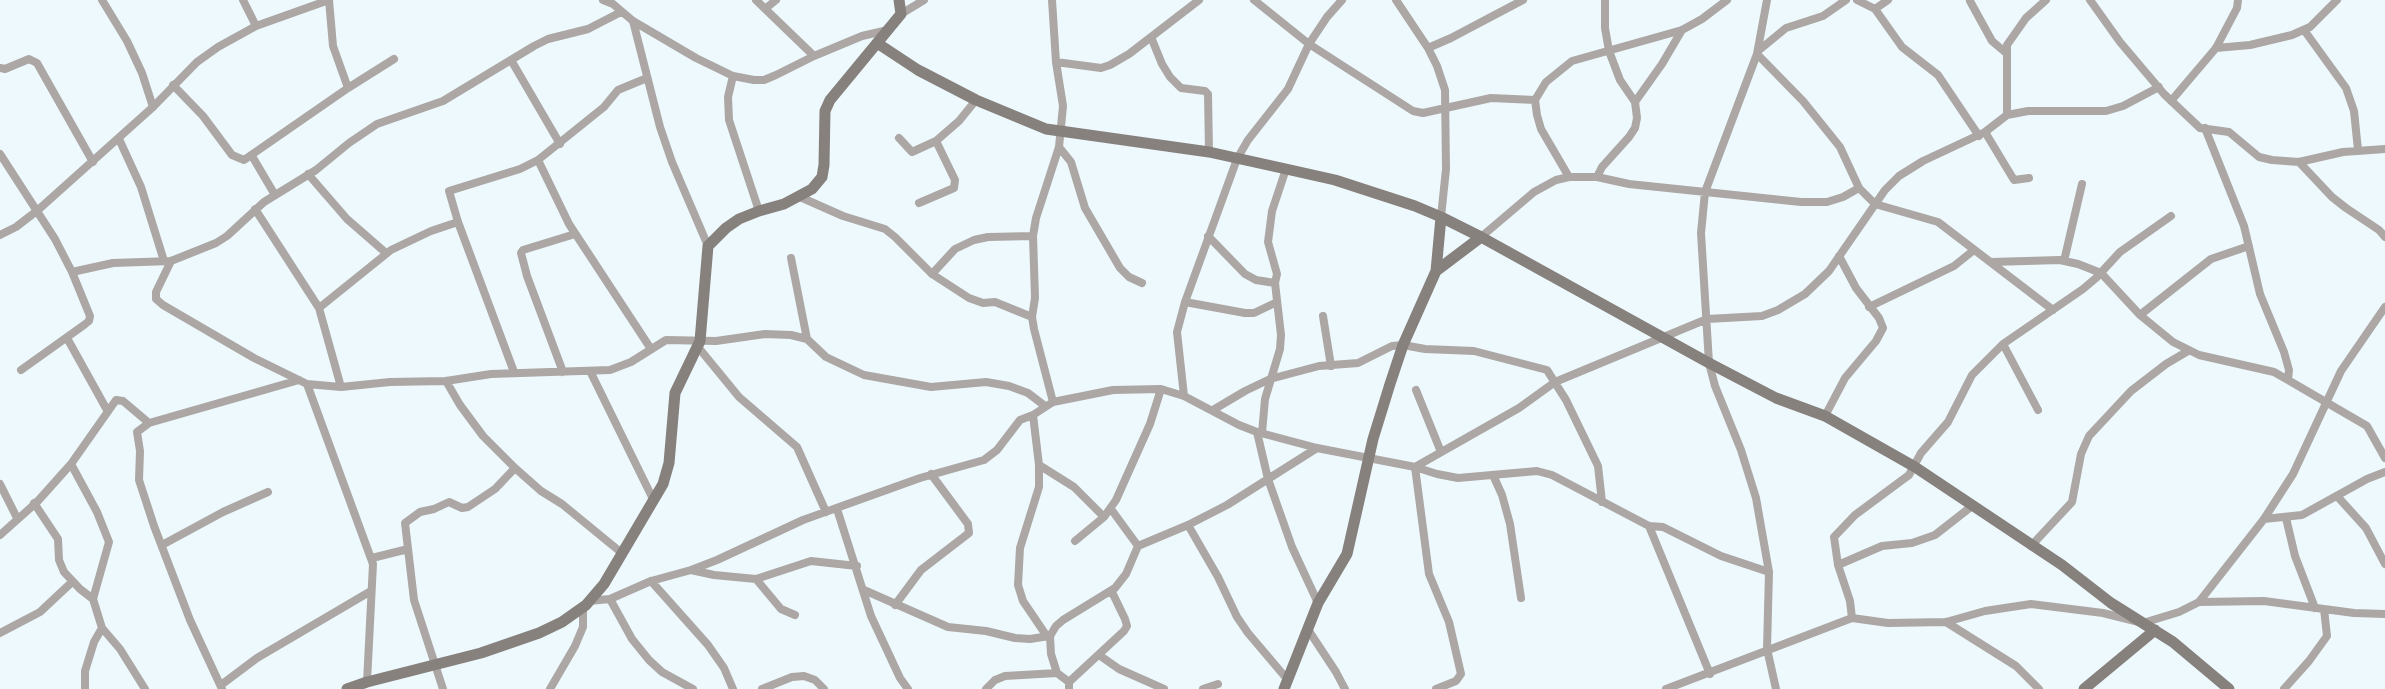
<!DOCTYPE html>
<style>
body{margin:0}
canvas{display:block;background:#edf9fd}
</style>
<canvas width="2385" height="689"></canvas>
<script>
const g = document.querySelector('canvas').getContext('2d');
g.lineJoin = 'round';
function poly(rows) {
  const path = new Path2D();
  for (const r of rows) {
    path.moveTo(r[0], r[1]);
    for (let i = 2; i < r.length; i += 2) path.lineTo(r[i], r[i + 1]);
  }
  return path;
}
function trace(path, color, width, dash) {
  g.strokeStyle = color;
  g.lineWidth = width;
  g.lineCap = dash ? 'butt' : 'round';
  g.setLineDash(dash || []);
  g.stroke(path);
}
const street = poly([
 [102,0,127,41,142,73,153,107],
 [243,0,256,26],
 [329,0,333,46,348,88],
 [603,0,613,4,633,21,696,58,733,76,754,80,764,80,776,75,814,56,862,36,888,30],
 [756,0,814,56],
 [1052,0,1056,62,1063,106,1059,147,1036,218,1033,236,1035,298,1032,317,1034,329,1053,402],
 [1254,0,1309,44,1413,111,1423,113,1491,98,1535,100],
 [1396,0,1428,48,1437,66,1445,90,1446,169,1441,217],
 [1767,0,1757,54,1705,192,1701,233,1709,363,1715,386,1741,450,1756,498,1769,572,1767,649,1776,689],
 [1857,0,1875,9,1902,47,1938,75,1979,136],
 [2090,0,2120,42,2164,94,2200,128,2229,132,2259,157,2272,160,2299,162,2343,152,2385,149],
 [1970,1,1992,41,2005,52],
 [765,9,776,0],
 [1875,9,1888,0],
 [901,14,924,0],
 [633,21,660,127,672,162,708,246],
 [2304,30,2346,88,2354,111,2358,150],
 [1151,37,1162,64,1170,77,1181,88,1205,91,1208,94,1209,152],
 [1428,48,1451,38,1523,0],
 [2216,48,2250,45,2292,35,2310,27,2337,0],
 [1758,51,1786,28,1823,16,1846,0],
 [1757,54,1803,101,1840,147,1859,188,1875,204,1938,222,2053,310],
 [511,60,560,144],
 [1056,62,1101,68,1110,65,1129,54,1199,0],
 [0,68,5,69,29,59,37,63,93,162],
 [733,76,728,97,729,120,759,211],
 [173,85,203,116,232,155,244,160,348,88,394,59],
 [2171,101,2216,48,2237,8,2238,0],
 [1635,102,1662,64,1682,30],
 [2007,115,2007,45,2026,18,2046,0],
 [2205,128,2244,226,2260,294,2284,352,2289,370,2288,380],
 [1985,132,2014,180,2029,178],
 [899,138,912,152,936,141],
 [119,139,141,187,164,261],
 [1059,147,1071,162,1085,208,1120,268,1129,277,1142,283],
 [0,154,55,239,72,272,90,316,89,321,84,325,21,370],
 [252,156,275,195],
 [538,160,569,224,651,349],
 [2299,162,2332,197,2346,208,2379,230,2385,237],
 [308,174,347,219,386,253],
 [1569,177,1541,129,1537,115,1535,100,1546,82,1572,61,1682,30,1702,19,1727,0],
 [1597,177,1602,167,1629,137,1635,128,1637,118,1635,102,1620,80,1609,51,1605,28,1605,0],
 [800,197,843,216,885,229,895,237,932,274,969,298,983,303,995,302,1032,317],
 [919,203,954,188,955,180,936,141,959,121,976,100],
 [255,209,319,308,341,387],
 [0,235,16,227,38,210,153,107,197,62,218,47,256,26,329,0],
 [1208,236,1245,274,1256,280,1275,283],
 [1481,237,1534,192,1556,180,1569,177,1597,177,1629,184,1801,202,1827,202,1843,197,1859,188],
 [791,258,807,339],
 [171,261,156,292,156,299,163,305,254,358,307,384,341,387,390,382,446,381,491,374,610,370,631,362,666,340,716,341,765,334,791,335,807,339,826,357,864,375,931,387,986,382,1009,386,1028,393,1045,406],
 [2064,261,2082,184],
 [1991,262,2060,260,2078,264,2101,273,2140,315,2173,342,2199,355,2274,372,2288,380,2367,426,2385,458],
 [72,272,113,263,171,261,216,243,227,236,264,202,316,170,349,143,377,124,443,101,534,46,548,39,588,29,621,12],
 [932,274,955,249,974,240,988,237,1033,236],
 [1185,302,1245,313,1254,313,1277,302],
 [1869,307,1954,266,1974,250],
 [319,308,391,250,431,231,458,222],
 [2140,315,2211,259,2249,246],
 [1323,316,1331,366],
 [67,338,107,410],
 [2003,344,2038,410],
 [698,347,739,397,797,447,826,512],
 [590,371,654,501],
 [514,372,458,222,449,191,520,169,538,160,604,107,618,90,647,78],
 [563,372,527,276,521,253,523,250,575,234],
 [446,381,460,405,483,436,515,468,541,491,562,504,623,554],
 [307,384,373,564,367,682],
 [1416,390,1441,452],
 [1184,396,1177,332,1185,302,1237,159,1248,140,1288,89,1309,44,1327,17,1342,0],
 [1213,410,1245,391,1270,379,1319,366,1358,363,1392,346,1403,345,1425,349,1474,351,1547,370,1566,400,1598,466,1602,502],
 [1825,416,1845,378,1876,341,1883,328,1879,318,1856,288,1839,256],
 [1257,432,1268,479,1292,547,1318,603],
 [1262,433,1265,399,1280,349,1281,335,1275,283,1277,274,1268,242,1272,211,1286,169],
 [71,464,97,512,109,542,93,599,102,628,120,649,145,689],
 [1039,465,1074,487,1104,517],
 [1493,475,1502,495,1510,524,1521,598],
 [0,484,17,518],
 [2337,496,2366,528,2385,564],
 [34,503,58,539,59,560,64,572,80,589,93,599],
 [837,509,871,616,900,678,908,689],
 [1111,509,1138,546],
 [2286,518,2295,556,2315,608],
 [2264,519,2302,515,2367,479,2385,472],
 [1188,525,1218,577,1237,617,1248,633,1287,679],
 [1649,526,1710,674],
 [0,535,37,502,71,464,116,400,123,401,149,423],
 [1075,541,1104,517,1116,500,1150,424,1161,389],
 [162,545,223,512,268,492],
 [2031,546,2072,502,2081,454,2089,436,2131,391,2166,364,2188,351],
 [372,558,408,549],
 [1838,565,1882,546,1912,543,1935,535,1972,506],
 [691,570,714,575,756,579,811,561,857,566],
 [756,579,781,609,795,615],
 [651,581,708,645,724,668,733,689],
 [864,590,948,627,986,631,1015,638,1030,639,1049,636],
 [610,599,632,639,649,660,662,672,693,689],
 [589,601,610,599,651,581,691,570,717,560,803,520,920,478,984,460,997,450,1020,420,1033,415],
 [2199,602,2264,601,2354,613,2385,614],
 [895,605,921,570,969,533,968,524,931,474],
 [1852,618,1850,601,1838,565,1834,537,1855,515,1909,475,1921,453,1948,422,1972,375,2003,344,2083,289,2096,278,2120,252,2171,216],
 [1946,622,2016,666,2039,689],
 [1307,628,1336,672,1345,689],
 [0,633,40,612,72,582],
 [1046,635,1023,601,1018,585,1020,548,1039,487,1039,465,1033,415,1053,402,1113,390,1161,389,1184,396,1239,425,1257,432,1317,448,1415,467,1437,474,1458,478,1537,471,1552,475,1649,526,1663,527,1721,556,1769,572],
 [1099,655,1119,669,1164,689],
 [1069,682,1124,631,1127,626,1125,619,1112,592],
 [221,685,257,658,371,591],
 [85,689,85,671,94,642,102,628],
 [222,689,190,620,154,526,139,480,140,451,137,432,149,423,299,380],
 [443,689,414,600,405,523,420,512,434,509,449,502,462,508,468,507,495,489,515,468],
 [550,689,575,646,583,627,583,607],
 [762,689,792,677,804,676,815,680,824,689],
 [986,689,995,680,1005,676,1057,673],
 [1069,689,1069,682,1057,673,1051,654,1050,636,1056,626,1063,620,1115,588,1126,574,1138,546,1188,525,1227,505,1317,448],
 [1203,689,1218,684],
 [1436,689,1456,681,1461,674,1449,622,1429,574,1415,467,1519,408,1555,382,1707,319,1762,316,1778,310,1805,294,1829,271,1885,190,1899,176,1923,161,1985,132,2007,115,2028,111,2106,111,2123,106,2159,87],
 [1666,689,1852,618,1888,623,1946,622,1985,611,2031,604,2103,613,2143,623,2179,612,2199,602,2264,519,2293,474,2341,371,2385,307],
 [2284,689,2309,661,2327,636,2324,609]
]);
const secondary = poly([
 [877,43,918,70,976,100,1046,129,1209,152,1286,169,1335,180,1415,206,1441,217,1481,237,1709,363,1776,398,1825,416,1915,467,2062,565,2111,603,2173,642,2229,689],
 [1436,271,1481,237],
 [347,689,367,682,481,653,539,633,562,622,586,605,604,584,663,484,669,463,675,393,700,341,708,246,726,228,739,219,759,211,784,204,812,189,822,177,824,165,825,111,830,100,901,14,899,0],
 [1284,689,1318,603,1347,554,1373,439,1390,384,1403,345,1436,271,1441,217],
 [2084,689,2155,630]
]);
trace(street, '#aca7a5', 8);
trace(secondary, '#87817e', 11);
</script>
